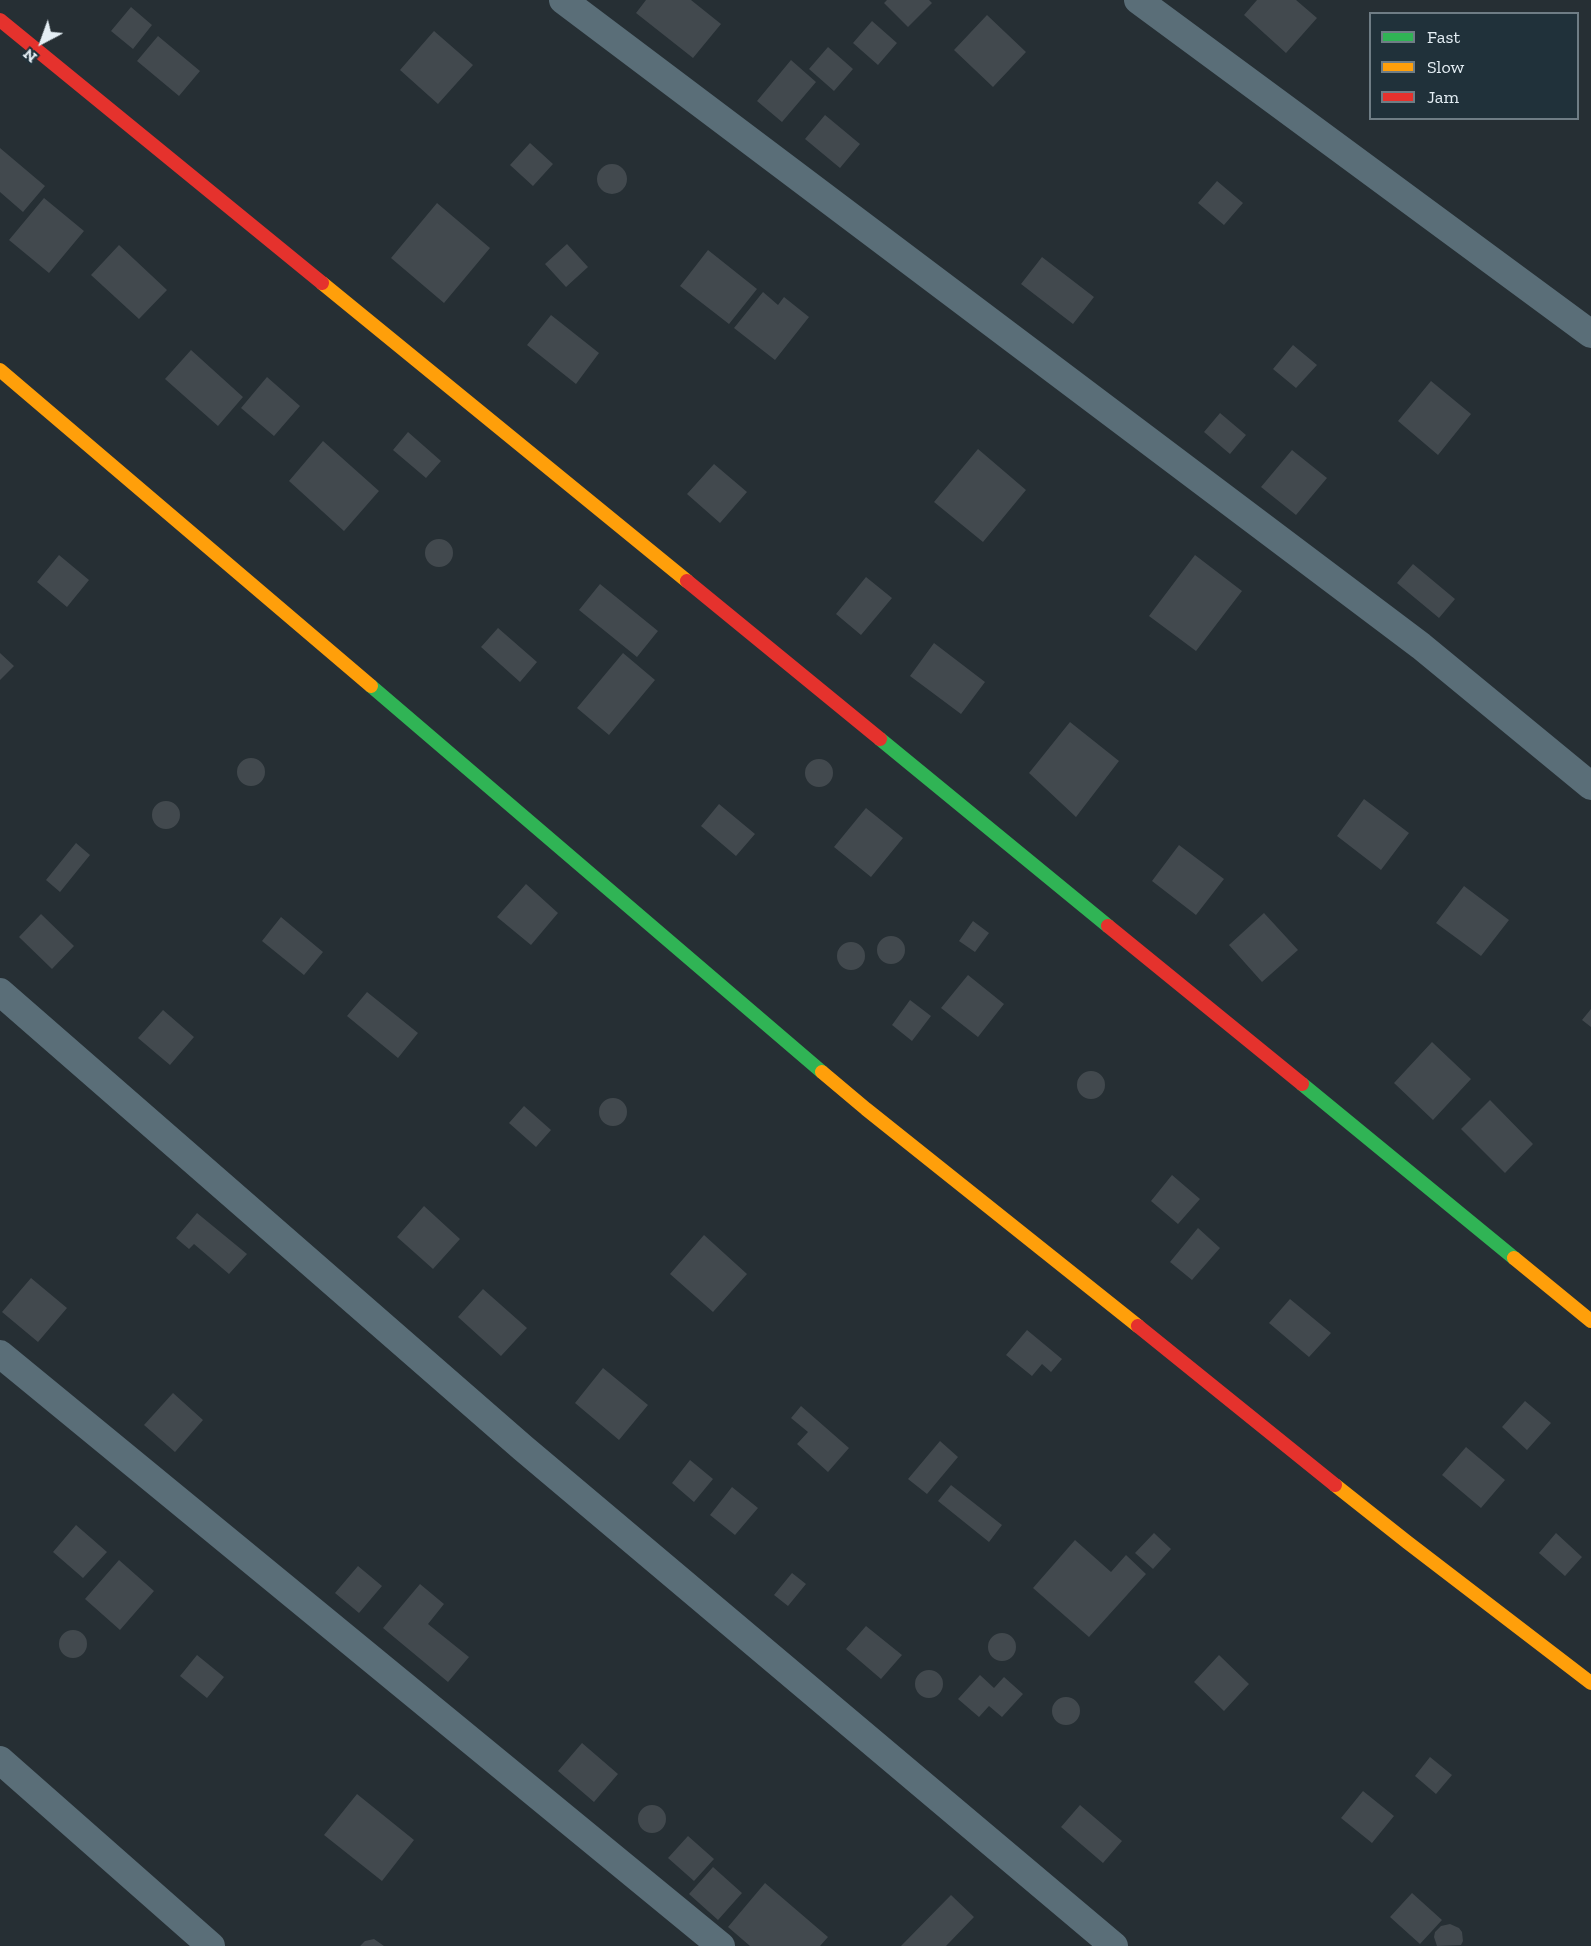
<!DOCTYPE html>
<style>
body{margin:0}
#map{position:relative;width:1591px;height:1946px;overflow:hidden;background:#262f34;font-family:"Zilla Slab",serif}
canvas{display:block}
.legend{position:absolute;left:1369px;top:12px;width:210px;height:108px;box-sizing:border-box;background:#20313a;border:2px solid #6f7d85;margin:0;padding:8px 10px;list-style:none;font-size:18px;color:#e5eff5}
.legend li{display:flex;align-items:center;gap:12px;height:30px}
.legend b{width:30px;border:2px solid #6f7d85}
.north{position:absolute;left:12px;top:12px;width:60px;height:60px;-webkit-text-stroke:4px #20313a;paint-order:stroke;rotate:221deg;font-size:16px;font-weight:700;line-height:24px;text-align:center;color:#e5eff5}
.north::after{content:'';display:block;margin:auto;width:21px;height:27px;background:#e5eff5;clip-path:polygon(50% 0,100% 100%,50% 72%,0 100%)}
</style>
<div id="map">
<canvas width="1591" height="1946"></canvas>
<ul class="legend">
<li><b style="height:8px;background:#30b455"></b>Fast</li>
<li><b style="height:8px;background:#ff9f0a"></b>Slow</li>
<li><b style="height:8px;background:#e5322d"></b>Jam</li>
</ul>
<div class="north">N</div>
</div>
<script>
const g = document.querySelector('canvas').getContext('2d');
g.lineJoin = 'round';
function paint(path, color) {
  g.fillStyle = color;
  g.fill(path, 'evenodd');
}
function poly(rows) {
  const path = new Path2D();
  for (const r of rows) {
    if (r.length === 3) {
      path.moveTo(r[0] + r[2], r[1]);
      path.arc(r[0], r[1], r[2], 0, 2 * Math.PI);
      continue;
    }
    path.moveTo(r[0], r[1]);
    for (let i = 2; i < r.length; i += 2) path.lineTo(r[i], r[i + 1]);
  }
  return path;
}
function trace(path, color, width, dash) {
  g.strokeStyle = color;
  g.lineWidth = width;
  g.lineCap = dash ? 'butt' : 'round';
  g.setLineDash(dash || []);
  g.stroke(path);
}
const building = poly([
 [646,0,691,0,721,24,693,58,636,13],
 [887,0,929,0,932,3,908,27,884,3],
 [1257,0,1296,0,1317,18,1286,53,1244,15],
 [131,7,152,25,133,49,111,31],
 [987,15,1026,52,993,87,954,50],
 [872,21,897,43,878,65,853,43],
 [434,31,473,65,438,104,400,70],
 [158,36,200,71,179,96,137,61],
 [828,47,853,69,834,91,809,69],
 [791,60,816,82,782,122,757,101],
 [825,115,860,144,840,168,805,139],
 [530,143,553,164,533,186,510,165],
 [0,148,45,186,23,212,0,192],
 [612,179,15],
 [1217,181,1243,203,1224,225,1198,203],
 [44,198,84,231,49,273,9,240],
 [437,203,490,248,444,303,391,258],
 [567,244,588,267,566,287,545,264],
 [119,245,167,290,139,319,91,275],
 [708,250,757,289,729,324,680,286],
 [1042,257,1094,297,1073,324,1021,284],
 [763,292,778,305,784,297,809,317,775,360,734,328],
 [551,315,599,353,576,384,527,345],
 [1293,345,1317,365,1296,388,1273,369],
 [191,350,243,397,218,426,165,379],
 [267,377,300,406,274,436,241,408],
 [1431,381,1471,414,1438,455,1398,421],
 [1220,413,1246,435,1230,454,1204,432],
 [408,432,441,461,426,478,393,450],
 [323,441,379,491,344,531,289,481],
 [978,449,1026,490,983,542,934,502],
 [1292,450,1327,478,1296,515,1261,487],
 [714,464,747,492,720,523,687,494],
 [439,553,14],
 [59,555,89,580,67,607,37,582],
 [1195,555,1242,591,1196,651,1149,616],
 [1413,564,1455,599,1439,618,1397,583],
 [866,577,892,598,861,635,836,614],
 [600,584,658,631,637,657,579,610],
 [498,628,537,662,520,682,481,647],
 [934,643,985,682,961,714,910,676],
 [0,653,14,666,0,680],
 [623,653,655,680,609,735,577,708],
 [1070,722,1119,761,1076,817,1029,773],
 [251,772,14],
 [819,773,14],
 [1364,799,1409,833,1381,870,1337,836],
 [166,815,14],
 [719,804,755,834,736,856,701,826],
 [866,808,903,838,871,877,834,847],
 [76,843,90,855,60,892,46,880],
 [1179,845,1224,879,1196,915,1152,881],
 [526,884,558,913,531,945,497,917],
 [1464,886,1509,920,1481,956,1436,923],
 [1264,913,1298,950,1262,982,1229,945],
 [41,914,74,946,52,969,19,937],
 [281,917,323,952,304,975,262,941],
 [973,921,989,933,975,952,959,941],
 [891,950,14],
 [851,956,14],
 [968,975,1004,1004,978,1037,941,1008],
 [367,992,418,1033,398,1058,347,1016],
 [910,1000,931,1016,912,1041,892,1025],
 [1591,1009,1591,1027,1582,1020],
 [163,1010,194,1037,170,1065,138,1038],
 [1432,1042,1471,1079,1433,1120,1394,1083],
 [1091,1085,14],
 [613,1112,14],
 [1490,1100,1533,1144,1505,1173,1461,1129],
 [524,1106,551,1130,536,1147,509,1123],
 [1172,1175,1200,1199,1178,1224,1151,1201],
 [424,1206,460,1239,433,1269,397,1237],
 [197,1213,247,1254,229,1274,194,1244,189,1249,176,1238],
 [1198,1228,1220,1248,1192,1280,1170,1262],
 [704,1235,747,1274,713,1312,670,1274],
 [31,1278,67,1308,38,1342,2,1312],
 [483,1289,527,1328,501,1356,458,1317],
 [1290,1299,1331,1333,1309,1357,1269,1323],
 [1027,1330,1062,1359,1051,1372,1042,1364,1032,1376,1006,1355],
 [603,1368,648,1405,619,1440,575,1403],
 [173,1393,203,1420,175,1452,144,1425],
 [1525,1401,1551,1423,1527,1450,1502,1427],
 [801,1406,849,1448,828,1472,797,1444,808,1432,791,1418],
 [940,1441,958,1457,927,1494,908,1479],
 [1466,1447,1505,1480,1481,1508,1442,1475],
 [690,1460,713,1479,694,1502,672,1483],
 [951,1485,1002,1525,989,1542,938,1501],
 [732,1487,758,1508,735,1535,710,1515],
 [76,1525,107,1552,83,1578,53,1552],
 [1154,1533,1171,1549,1153,1569,1135,1553],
 [1556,1533,1582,1557,1565,1576,1539,1553],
 [1075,1540,1111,1572,1126,1555,1146,1574,1089,1637,1033,1588],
 [119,1560,154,1591,120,1630,85,1599],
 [358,1566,382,1586,359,1613,335,1593],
 [792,1573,806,1584,788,1606,774,1595],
 [420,1584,444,1604,428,1624,469,1657,448,1682,383,1628],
 [866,1626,902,1655,881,1679,846,1649],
 [73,1644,14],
 [1002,1647,14],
 [197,1655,224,1677,207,1698,180,1676],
 [1219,1655,1249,1684,1224,1711,1194,1682],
 [929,1684,14],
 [980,1675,994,1688,1004,1677,1023,1694,1002,1717,989,1706,979,1717,958,1699],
 [1066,1711,14],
 [582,1743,618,1774,594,1802,558,1771],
 [1430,1757,1452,1775,1436,1794,1415,1776],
 [1363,1791,1394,1816,1372,1843,1341,1818],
 [357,1794,414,1840,382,1881,324,1835],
 [652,1819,14],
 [1080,1805,1122,1841,1103,1863,1061,1827],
 [688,1836,714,1859,694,1881,668,1858],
 [713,1867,742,1893,718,1920,689,1894],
 [765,1883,828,1937,820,1946,750,1946,728,1927],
 [1412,1893,1442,1920,1420,1944,1390,1917],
 [951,1895,974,1917,946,1946,901,1946],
 [1450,1924,1459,1928,1462,1932,1463,1941,1461,1945,1437,1946,1434,1937,1435,1932,1441,1926],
 [374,1939,384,1946,360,1946,365,1941]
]);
const street = poly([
 [563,0,1421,646,1591,786],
 [1138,0,1591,334],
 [0,992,523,1448,1114,1946],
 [0,1354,721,1946],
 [0,1760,211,1946]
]);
const fast = poly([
 [371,686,822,1072],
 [880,739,1108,926],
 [1302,1084,1514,1258]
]);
const slow = poly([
 [322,283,687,581],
 [0,370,371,686],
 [822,1072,866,1109,1138,1326],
 [1514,1258,1591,1321],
 [1335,1485,1407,1542,1591,1683]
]);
const jam = poly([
 [0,20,322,283],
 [687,581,880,739],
 [1108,926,1302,1084],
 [1138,1326,1335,1485]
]);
paint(building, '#42494e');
trace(street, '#5a6e78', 28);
trace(fast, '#30b455', 14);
trace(slow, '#ff9f0a', 14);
trace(jam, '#e5322d', 14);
</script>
